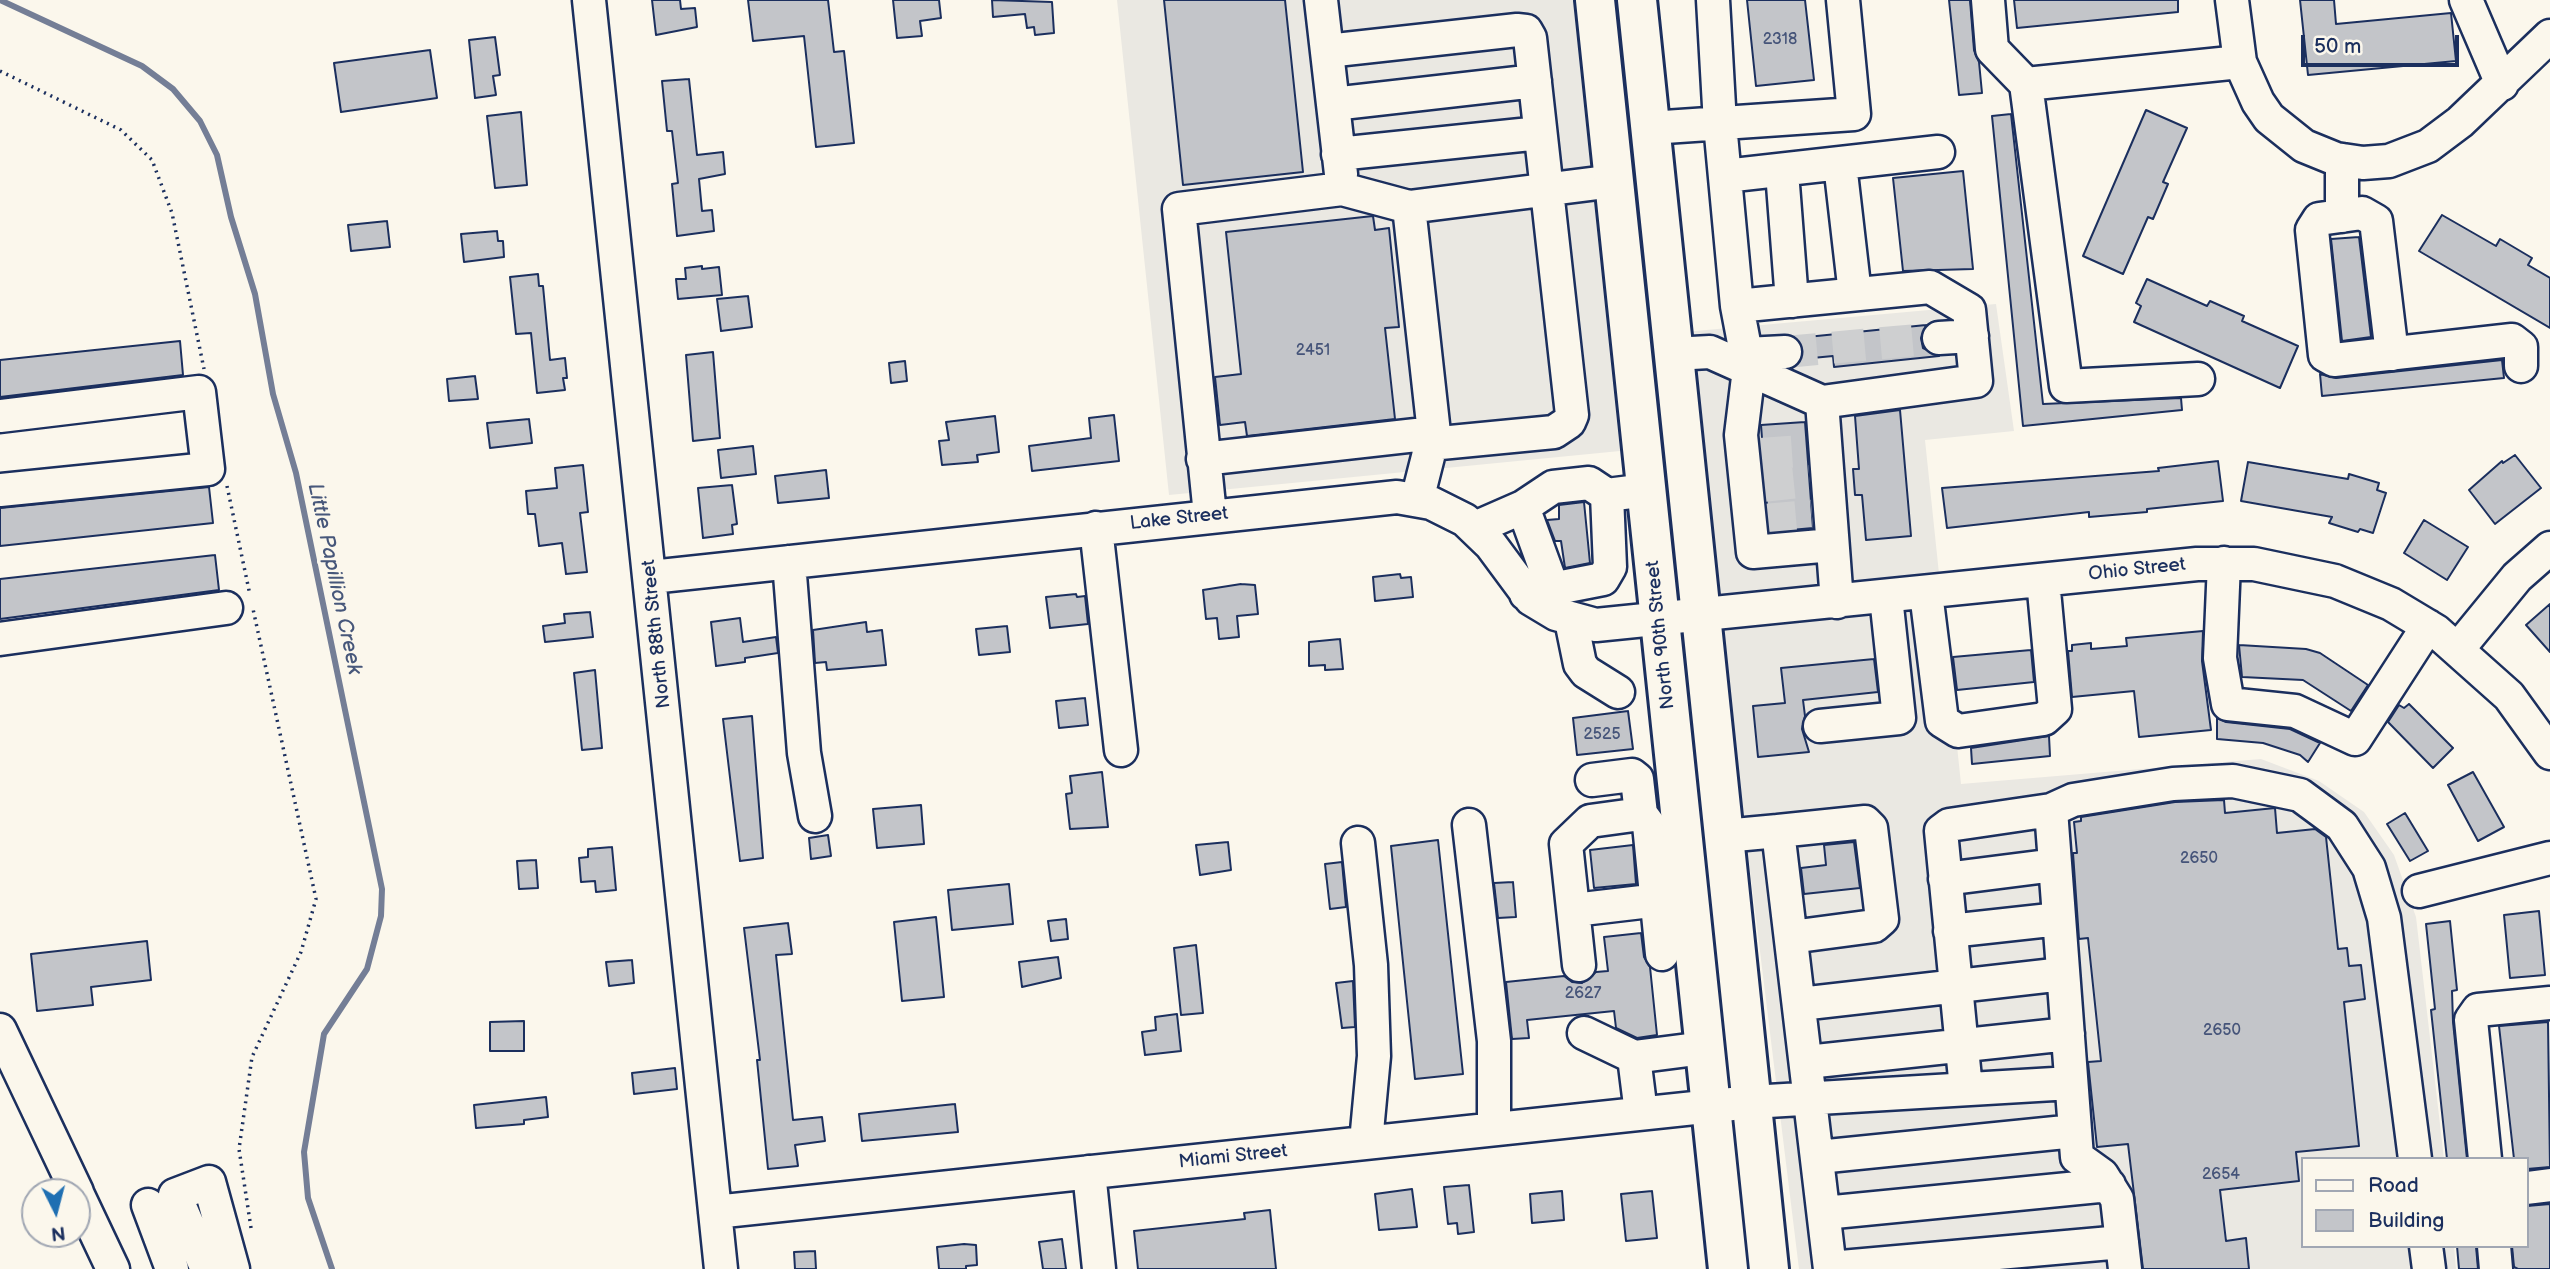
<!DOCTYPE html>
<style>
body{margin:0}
#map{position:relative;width:2550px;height:1269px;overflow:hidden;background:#fbf7ec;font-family:"Balsamiq Sans",sans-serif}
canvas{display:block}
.legend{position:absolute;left:2301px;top:1157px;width:228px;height:91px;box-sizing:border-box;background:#fbf7ec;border:2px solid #a1a7b3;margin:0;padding:9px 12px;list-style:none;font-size:21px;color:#1b2f5e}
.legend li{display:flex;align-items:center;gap:14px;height:35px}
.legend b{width:35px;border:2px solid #a1a7b3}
.north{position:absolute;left:21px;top:1178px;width:70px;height:70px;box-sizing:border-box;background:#fbf7ec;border:2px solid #a1a7b3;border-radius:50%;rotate:174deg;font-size:19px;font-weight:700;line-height:28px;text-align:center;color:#1b2f5e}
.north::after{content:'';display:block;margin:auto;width:24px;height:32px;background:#1f6fb2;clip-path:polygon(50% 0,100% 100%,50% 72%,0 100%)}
.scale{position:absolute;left:2301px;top:35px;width:158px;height:32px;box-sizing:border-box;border:4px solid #1b2f5e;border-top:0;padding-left:9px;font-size:21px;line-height:24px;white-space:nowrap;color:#1b2f5e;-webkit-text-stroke:5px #fbf7ec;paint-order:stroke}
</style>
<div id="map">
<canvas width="2550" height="1269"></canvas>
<ul class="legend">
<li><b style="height:9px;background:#fbf7ec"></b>Road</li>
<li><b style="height:19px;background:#c3c5c9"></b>Building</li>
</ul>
<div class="north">N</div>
<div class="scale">50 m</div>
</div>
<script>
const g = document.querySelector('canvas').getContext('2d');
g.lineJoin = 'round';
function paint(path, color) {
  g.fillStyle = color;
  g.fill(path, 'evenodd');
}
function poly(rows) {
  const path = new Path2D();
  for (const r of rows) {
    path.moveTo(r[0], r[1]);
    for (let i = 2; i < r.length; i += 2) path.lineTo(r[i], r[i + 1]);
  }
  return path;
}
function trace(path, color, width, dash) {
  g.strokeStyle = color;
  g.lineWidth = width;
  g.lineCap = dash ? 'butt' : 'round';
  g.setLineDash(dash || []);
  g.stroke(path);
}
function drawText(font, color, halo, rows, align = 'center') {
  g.font = font + ' "Balsamiq Sans",sans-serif';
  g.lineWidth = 7;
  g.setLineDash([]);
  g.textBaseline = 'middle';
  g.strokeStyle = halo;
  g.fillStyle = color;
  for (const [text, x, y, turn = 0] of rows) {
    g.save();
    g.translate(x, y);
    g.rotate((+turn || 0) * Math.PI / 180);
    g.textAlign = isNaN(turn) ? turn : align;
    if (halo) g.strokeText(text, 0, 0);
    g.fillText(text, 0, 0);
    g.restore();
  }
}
const built = poly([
 [1117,0,1573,0,1620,451,1169,495],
 [1996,304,2014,431,1925,440,1961,784,2261,759,2319,781,2364,812,2394,855,2416,917,2444,1159,2303,1159,2303,1246,2454,1246,2456,1269,1799,1269,1684,332]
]);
const stream = poly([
 [0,0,142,66,173,89,200,121,217,155,231,217,255,294,273,394,296,473,382,889,381,916,367,969,324,1034,304,1152,308,1198,332,1269]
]);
const building = poly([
 [652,0,680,0,681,9,695,8,697,27,656,35,652,0],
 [748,0,828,0,834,52,844,51,854,143,816,147,804,36,753,41,748,0],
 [893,0,939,0,941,18,920,21,922,36,897,38,893,0],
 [992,0,1052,2,1054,33,1035,35,1034,27,1027,28,1025,14,993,17,992,0],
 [1164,0,1285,0,1303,172,1183,185,1164,0],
 [1747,0,1805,0,1814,80,1756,86,1747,0],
 [1949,0,1970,0,1974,50,1979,62,1982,93,1959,95,1949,0],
 [2014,0,2178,0,2178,12,2017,28,2014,0],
 [2300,0,2334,0,2336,24,2451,13,2456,61,2308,75,2300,0],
 [495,37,500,75,493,76,496,95,475,98,469,40,495,37],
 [430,50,437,98,341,112,334,63,430,50],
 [689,79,697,155,723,152,725,174,699,179,702,211,712,210,714,231,677,236,672,184,678,183,672,131,667,131,662,81,689,79],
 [2146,110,2187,128,2163,182,2168,184,2153,219,2148,217,2123,274,2083,256,2146,110],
 [521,112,527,185,495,188,487,116,521,112],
 [2011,114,2043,404,2181,398,2182,410,2023,426,1992,116,2011,114],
 [1963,171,1973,269,1903,271,1893,178,1963,171],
 [2442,215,2496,246,2500,239,2532,258,2528,265,2550,278,2550,328,2419,251,2442,215],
 [1373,216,1375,230,1389,228,1399,327,1385,328,1395,419,1247,436,1245,422,1220,425,1215,377,1241,374,1226,232,1373,216],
 [387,221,390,247,351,251,348,225,387,221],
 [497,231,498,241,503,241,504,257,464,262,461,234,497,231],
 [2359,237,2371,337,2342,341,2331,239,2359,237],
 [702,266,702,269,719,267,722,295,678,299,676,279,686,279,685,268,702,266],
 [538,274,539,286,543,286,550,360,565,358,567,378,563,378,565,390,537,393,531,333,516,334,510,277,538,274],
 [2147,279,2207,306,2210,301,2244,316,2242,321,2298,346,2280,388,2134,322,2141,306,2136,303,2147,279],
 [748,296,752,327,721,331,717,299,748,296],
 [1926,325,1921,338,1923,348,1939,356,1834,367,1833,356,1802,359,1803,350,1797,338,1926,325],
 [180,341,183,375,0,397,0,360,180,341],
 [713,352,720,438,693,441,686,355,713,352],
 [2502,360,2504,378,2322,396,2320,374,2336,378,2502,360],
 [905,361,907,381,891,383,889,363,905,361],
 [475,376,478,399,449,401,447,379,475,376],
 [1900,410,1911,536,1866,540,1862,495,1855,495,1853,469,1859,469,1855,416,1900,410],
 [1114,415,1119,461,1032,471,1029,446,1091,438,1089,418,1114,415],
 [995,416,999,452,977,455,978,462,942,465,939,441,949,440,946,422,995,416],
 [529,419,532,443,490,448,487,423,529,419],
 [1805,422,1813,528,1769,532,1761,425,1805,422],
 [753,446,756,474,721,478,718,450,753,446],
 [2515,455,2541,488,2495,524,2469,490,2502,461,2503,463,2515,455],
 [2218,461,2223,501,2147,509,2147,512,2089,517,2089,512,1947,528,1942,488,2159,471,2158,468,2218,461],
 [2248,462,2348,479,2349,474,2379,483,2377,490,2386,493,2373,533,2360,529,2358,532,2329,523,2332,517,2241,501,2248,462],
 [583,465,588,512,580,513,587,572,566,574,562,543,539,546,535,514,528,514,526,491,557,488,555,468,583,465],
 [826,470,829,498,778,503,775,476,826,470],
 [732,485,737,524,732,525,733,534,703,538,698,488,732,485],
 [209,487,213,523,0,546,0,508,209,487],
 [1584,502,1590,563,1565,568,1561,541,1555,541,1547,520,1559,519,1559,505,1584,502],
 [2424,520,2468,547,2447,580,2404,553,2424,520],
 [215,555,219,590,0,619,0,579,215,555],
 [1400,574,1401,578,1411,577,1413,597,1375,601,1373,577,1400,574],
 [1241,584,1255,585,1258,614,1237,616,1239,637,1219,639,1217,618,1206,619,1203,590,1241,584],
 [1076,594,1077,597,1085,596,1088,624,1050,628,1046,597,1076,594],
 [2550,604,2550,652,2526,625,2550,604],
 [590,612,593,637,545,642,543,626,565,623,564,614,590,612],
 [740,618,743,642,776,637,778,653,745,658,745,662,716,666,711,622,740,618],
 [866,622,867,632,882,630,886,665,827,670,826,662,815,663,813,630,866,622],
 [1007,626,1010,652,979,655,976,629,1007,626],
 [2203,631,2202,661,2211,730,2139,737,2134,691,2072,697,2068,651,2072,651,2072,645,2091,643,2091,649,2127,646,2126,638,2203,631],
 [1340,639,1343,669,1325,670,1325,665,1309,666,1309,642,1340,639],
 [2239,645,2306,649,2320,653,2368,685,2351,711,2303,680,2242,677,2239,645],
 [2031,650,2034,682,1957,690,1953,657,2031,650],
 [1874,659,1878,692,1803,700,1805,716,1802,729,1809,752,1758,757,1753,706,1785,703,1781,668,1874,659],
 [595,670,602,748,582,750,574,673,595,670],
 [1085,698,1088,725,1059,728,1056,701,1085,698],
 [2409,704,2453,748,2433,768,2388,722,2399,705,2404,708,2409,704],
 [1628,711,1633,749,1577,755,1573,718,1628,711],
 [752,716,763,858,740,861,723,719,752,716],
 [2217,718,2226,722,2290,729,2320,743,2308,762,2300,755,2263,743,2217,739,2217,718],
 [2049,736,2050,756,1972,764,1971,748,2049,736],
 [1102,772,1108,827,1070,829,1066,794,1072,793,1070,776,1102,772],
 [2473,772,2504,827,2478,841,2448,785,2473,772],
 [2224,800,2225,813,2275,808,2277,833,2315,829,2326,837,2338,949,2347,948,2349,966,2361,965,2365,999,2344,1002,2359,1146,2296,1152,2299,1181,2220,1190,2226,1241,2246,1238,2249,1269,2143,1269,2128,1144,2097,1147,2088,1062,2101,1061,2088,938,2079,939,2073,853,2077,853,2074,822,2081,821,2081,817,2175,802,2224,800],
 [921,805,924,844,877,848,873,809,921,805],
 [2405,813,2428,851,2410,861,2387,824,2405,813],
 [828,835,831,856,811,859,809,838,828,835],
 [1438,840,1463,1074,1415,1079,1391,846,1438,840],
 [1228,842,1231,870,1200,875,1196,845,1228,842],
 [1854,842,1860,888,1804,894,1801,868,1826,865,1824,845,1854,842],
 [1633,845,1636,884,1594,888,1590,850,1633,845],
 [612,847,616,890,596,892,595,881,581,882,579,858,588,857,588,849,612,847],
 [536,860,538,888,519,889,517,861,536,860],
 [1342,862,1346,907,1330,909,1325,864,1342,862],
 [1513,882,1516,917,1498,918,1494,883,1513,882],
 [1009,884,1013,924,952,930,948,890,1009,884],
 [2539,911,2545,975,2510,978,2504,915,2539,911],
 [936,917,944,997,902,1001,894,922,936,917],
 [1066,919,1068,939,1051,941,1048,921,1066,919],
 [2450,921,2457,990,2452,991,2453,1022,2467,1159,2447,1159,2431,1010,2435,1009,2426,924,2450,921],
 [788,923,792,954,776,955,793,1120,822,1117,825,1141,795,1145,798,1166,768,1169,757,1060,760,1060,744,928,788,923],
 [1641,933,1644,957,1650,967,1657,1035,1637,1038,1616,1028,1614,1011,1527,1020,1529,1038,1512,1039,1506,982,1564,976,1572,982,1582,983,1596,972,1608,971,1604,937,1641,933],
 [147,941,151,980,91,987,93,1005,37,1011,31,954,147,941],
 [1196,945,1203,1013,1181,1015,1174,948,1196,945],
 [1058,957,1061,978,1022,987,1019,962,1058,957],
 [632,960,634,983,609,986,606,962,632,960],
 [1353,981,1355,1027,1342,1028,1336,983,1353,981],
 [1177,1014,1181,1051,1145,1055,1142,1032,1156,1030,1155,1017,1177,1014],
 [524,1021,524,1051,490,1051,490,1022,524,1021],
 [2548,1022,2550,1167,2527,1169,2527,1159,2514,1159,2499,1026,2548,1022],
 [675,1068,677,1089,634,1094,632,1073,675,1068],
 [546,1097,548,1117,524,1120,524,1124,476,1128,474,1105,546,1097],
 [955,1104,958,1132,862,1141,859,1114,955,1104],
 [1469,1185,1474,1232,1458,1234,1457,1223,1448,1224,1444,1187,1469,1185],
 [1412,1189,1417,1227,1379,1230,1375,1194,1412,1189],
 [1562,1191,1564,1220,1532,1223,1530,1194,1562,1191],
 [1652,1191,1657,1238,1626,1241,1621,1194,1652,1191],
 [2550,1204,2550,1269,2518,1269,2514,1267,2512,1246,2527,1246,2527,1206,2550,1204],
 [1270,1210,1276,1269,1138,1269,1134,1231,1245,1219,1244,1213,1270,1210],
 [1062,1239,1066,1269,1043,1269,1039,1242,1062,1239],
 [964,1244,976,1245,977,1265,966,1266,966,1269,939,1269,937,1247,964,1244],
 [2457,1246,2476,1246,2478,1269,2459,1269,2457,1246],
 [815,1251,816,1269,795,1269,794,1252,815,1251]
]);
const minorTunnel = poly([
 [1785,352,1939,338],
 [1760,454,1816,450],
 [1762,486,1819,480],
 [1764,520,1821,515]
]);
const path = poly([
 [0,71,121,130,152,160,172,213,204,369],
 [227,486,250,595],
 [251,1228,239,1149,252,1057,301,952,316,899,253,609]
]);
const minor = poly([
 [589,0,721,1269],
 [1321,0,1341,174],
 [1713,0,1720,124,1737,306,1930,287,1969,310,1976,381,1822,402],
 [1988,0,1992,49,2026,84],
 [2232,0,2240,62,2258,102,2269,118,2304,146,2336,159,2363,163,2389,161,2428,146,2460,122,2550,36],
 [2466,0,2502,84],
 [1327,51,1517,30,1526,31,1530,38,1572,415,1569,422,1554,432,1430,444],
 [1333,104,1535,81],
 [1650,128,1854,114,1843,0],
 [1338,154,1540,133],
 [2342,160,2342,216],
 [1840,164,1855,294],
 [1782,172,1792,301],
 [1725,176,1938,152],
 [1737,306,1749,369,1741,435,1753,552,1832,545],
 [1939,338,1972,336],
 [1673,354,1710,352,1822,402,1837,602],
 [1746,354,1785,352],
 [2392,354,2376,221,2362,213,2319,219,2312,230,2325,355,2334,360,2512,340,2521,347,2521,366],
 [2198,379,2066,386,2026,84,2240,62],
 [0,416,199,392,208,469,0,490],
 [1203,459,1434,433],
 [1417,500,1434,433,1409,207,1614,181],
 [1523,507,1553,487,1589,483,1607,495],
 [1210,515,1179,209,1342,189,1409,207],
 [1096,528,1121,750],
 [1475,528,1523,507,1553,589],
 [789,562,804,753,815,816],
 [2224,563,2220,658,2228,704,2295,711,2355,739,2428,626],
 [651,577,1397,497,1431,503,1465,520,1491,545,1531,599,1556,614,1596,625,2197,564,2254,564,2335,581,2391,604,2436,631,2509,696,2550,753],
 [1926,593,1942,721,1958,731,2044,719,2055,709,2043,580],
 [1526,594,1603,579,1610,567,1607,495,1647,490],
 [1571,620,1580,664,1586,672,1618,692],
 [0,639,226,608],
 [2458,649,2517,577,2550,548],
 [1820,726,1899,718,1886,597],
 [1592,780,1632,775,1637,779,1641,814],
 [1469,825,1494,1041,1494,1129],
 [1724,836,1778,831],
 [1358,843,1371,965,1374,1056,1366,1142],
 [1945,879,2055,865],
 [2419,891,2550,858],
 [1574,910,1676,898],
 [1950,931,2059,919],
 [1791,937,1874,926,1882,919,1871,828,1865,822,1778,831,1830,1269],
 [1579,965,1566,844,1590,821,1641,814,1649,825,1662,954],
 [1800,1004,2063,974],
 [0,1030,77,1192],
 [1584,1033,1634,1057],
 [1807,1062,2068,1034],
 [1966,1089,1941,831,1949,825,2051,810],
 [1641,1113,1634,1057,1704,1048],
 [1818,1157,2075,1131],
 [2485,1159,2471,1020,2478,1010,2550,1003],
 [1089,1172,1099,1269],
 [2527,1188,2550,1185],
 [77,1193,113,1269],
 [148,1205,172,1269],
 [715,1212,1751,1102,2071,1083],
 [1824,1213,2109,1185],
 [2426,1246,2429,1269],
 [2494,1246,2496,1269],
 [1830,1268,2122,1242],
 [207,1269,175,1195,209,1182,233,1269],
 [2125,1269,2117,1199,2102,1175,2077,1157,2051,810,2073,800,2173,784,2233,781,2300,795,2342,826,2369,868,2384,918,2415,1159]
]);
const major = poly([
 [1595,0,1728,1269],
 [1637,0,1769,1269]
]);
const numberNames = [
 ["2318",1780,40],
 ["2451",1313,351],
 ["2525",1602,735],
 ["2650",2199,859],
 ["2627",1583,994],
 ["2650",2222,1031],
 ["2654",2221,1175]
];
const streetNames = [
 ["Lake Street",1179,519,-6],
 ["Ohio Street",2137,570,-6],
 ["North 88th Street",657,634,-96],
 ["North 90th Street",1661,635,-96],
 ["Miami Street",1233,1157,-6]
];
const waterNames = [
 ["Little Papillion Creek",334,579,78]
];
paint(built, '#eae8e2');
trace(stream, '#747e96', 6);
paint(building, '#c3c5c9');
trace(building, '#1b2f5e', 2);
trace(minorTunnel, '#cecfd0', 32, [32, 16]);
trace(minor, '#1b2f5e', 37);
trace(major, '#1b2f5e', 44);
trace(path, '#1b2f5e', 3.5, [2, 5]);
trace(minor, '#fbf7ec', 32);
trace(major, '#fbf7ec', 38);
drawText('16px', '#455479', null, numberNames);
drawText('19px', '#1b2f5e', '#fbf7ec', streetNames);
drawText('italic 21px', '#47577a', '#fbf7ec', waterNames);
</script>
